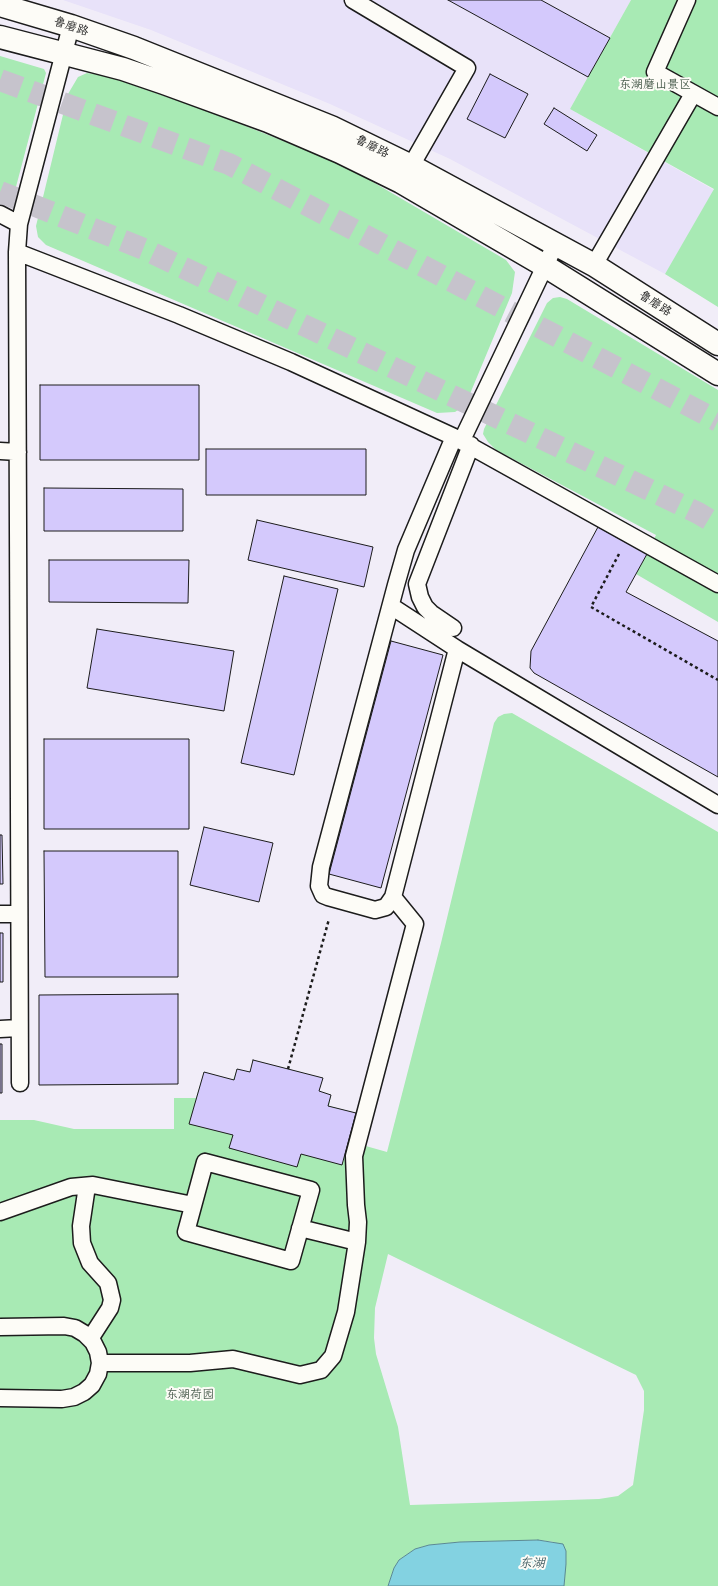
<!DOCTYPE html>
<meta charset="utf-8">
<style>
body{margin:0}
canvas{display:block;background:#f1edf8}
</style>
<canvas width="718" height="1586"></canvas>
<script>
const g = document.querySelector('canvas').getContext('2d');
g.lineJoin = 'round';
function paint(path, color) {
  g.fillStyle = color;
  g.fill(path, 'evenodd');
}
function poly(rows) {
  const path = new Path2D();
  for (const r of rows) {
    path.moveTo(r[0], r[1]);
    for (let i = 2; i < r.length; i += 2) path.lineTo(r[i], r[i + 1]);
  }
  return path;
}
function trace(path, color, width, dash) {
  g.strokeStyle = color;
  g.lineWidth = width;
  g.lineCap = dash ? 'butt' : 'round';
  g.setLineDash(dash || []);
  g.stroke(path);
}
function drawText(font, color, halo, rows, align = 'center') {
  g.font = font + ' Sriracha,"LXGW WenKai TC",sans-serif';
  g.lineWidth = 4;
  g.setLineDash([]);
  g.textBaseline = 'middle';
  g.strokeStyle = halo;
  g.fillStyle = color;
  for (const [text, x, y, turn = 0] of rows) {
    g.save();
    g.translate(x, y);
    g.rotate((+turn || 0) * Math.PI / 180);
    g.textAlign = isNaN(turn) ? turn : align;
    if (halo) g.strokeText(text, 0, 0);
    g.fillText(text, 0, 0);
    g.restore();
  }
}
const built = poly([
 [63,0,631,0,570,109,714,190,665,274,450,159,330,104,151,30]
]);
const green = poly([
 [631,0,718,0,718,307,665,274,714,189,570,109],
 [0,56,44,69,46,73,12,202,7,202,0,197],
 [87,73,107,76,213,113,331,160,361,175,506,260,515,272,512,293,467,401,461,408,455,412,437,413,46,245,38,237,36,226,68,94,78,77],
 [560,297,567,299,718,390,718,622,636,574,656,535,496,450,488,442,483,434,484,429,547,303,553,298],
 [512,713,718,832,718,1586,564,1586,566,1551,554,1542,538,1540,460,1542,429,1545,415,1549,399,1560,394,1568,388,1586,0,1586,0,1120,34,1120,74,1129,174,1129,174,1098,196,1098,204,1072,233,1080,237,1069,250,1072,253,1060,323,1078,319,1091,331,1095,329,1106,356,1113,348,1141,387,1152,441,943,494,723,498,717,504,714],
 [388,1254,636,1375,644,1391,644,1410,633,1485,618,1496,599,1499,410,1505,398,1427,376,1354,374,1338,375,1308]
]);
const water = poly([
 [538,1540,563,1544,566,1551,566,1564,564,1586,388,1586,394,1568,399,1560,415,1549,429,1545,460,1542,538,1540]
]);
const building = poly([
 [448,0,541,0,610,38,588,77,448,0],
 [490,74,528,94,505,138,467,119,490,74],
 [554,108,597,135,587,151,544,124,554,108],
 [40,385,199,385,199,460,40,460,40,385],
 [206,449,366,449,366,495,206,495,206,449],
 [44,488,183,489,183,531,44,531,44,488],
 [257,520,373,547,364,587,248,560,257,520],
 [598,527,647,554,626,592,718,641,718,777,534,673,530,668,531,651,598,527],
 [49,560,189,560,188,603,49,602,49,560],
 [284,576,338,589,294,775,241,763,284,576],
 [97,629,234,651,224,711,87,688,97,629],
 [391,641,443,655,381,888,329,874,391,641],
 [44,739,189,739,189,829,44,829,44,739],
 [204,827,273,843,259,902,190,885,204,827],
 [0,835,2,835,3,884,0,884,0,835],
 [44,851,178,851,178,977,45,977,44,851],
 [0,933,3,933,3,982,0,982,0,933],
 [178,994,178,1084,39,1085,39,995,178,994],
 [0,1044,2,1044,2,1093,0,1093,0,1044],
 [253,1060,323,1078,319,1091,331,1095,328,1106,356,1113,342,1165,301,1154,297,1167,229,1148,233,1135,189,1124,204,1072,234,1080,237,1069,250,1072,253,1060]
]);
const highwayTunnel = poly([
 [0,80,229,164,718,421],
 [0,192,144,249,698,513,718,525]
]);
const path = poly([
 [619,554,591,607,718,680],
 [288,1069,329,919]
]);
const lane = poly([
 [353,0,467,68,411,166],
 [687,0,655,72,718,107],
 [0,214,19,224],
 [17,252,179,315,291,362,454,437,718,584],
 [594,265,693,94],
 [454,437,406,550,396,585,321,867,319,886,323,895,328,897,375,910,386,907,393,897,457,649],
 [462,440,555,245],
 [0,451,18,452],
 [391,606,457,649,718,805],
 [453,628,431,613,425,607,420,597,417,584,471,445],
 [0,914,19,914],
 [0,1029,19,1028],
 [20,1083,17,252,19,224,71,26],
 [205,1162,311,1190,291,1261,186,1232,205,1162],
 [87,1186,81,1226,82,1243,90,1263,108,1283,112,1300,110,1308,90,1339],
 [0,1212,71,1187,93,1185,193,1205],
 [300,1228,357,1242],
 [0,1327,64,1326,75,1328,85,1334,93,1342,98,1352,100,1363,98,1374,92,1385,84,1392,74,1397,62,1399,0,1398],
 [100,1363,190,1363,233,1359,300,1375,321,1370,333,1356,346,1312,357,1242,358,1222,356,1205,354,1156,415,924,393,897]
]);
const street = poly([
 [0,5,71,26,134,48,331,127,411,166,594,265,718,344],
 [0,37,123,69,164,83,268,121,340,152,401,182,545,266,718,374]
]);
const streetNames = [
 ["鲁磨路",71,27,18],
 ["鲁磨路",372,147,26],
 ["鲁磨路",655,304,32]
];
const parkNames = [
 ["东湖磨山景区",655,85],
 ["东湖荷园",190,1395]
];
const waterNames = [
 ["东湖",532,1564]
];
paint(built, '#e8e2f9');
paint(green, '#a8eab4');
paint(water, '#83d2e1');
trace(water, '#5a8992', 1);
paint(building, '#d4c9fc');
trace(building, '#1c1c1c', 1);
trace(highwayTunnel, '#c6c3cc', 22, [22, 11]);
trace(lane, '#1c1c1c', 19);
trace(street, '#1c1c1c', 25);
trace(path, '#1c1c1c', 2.5, [3, 3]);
trace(lane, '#fdfcf7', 16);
trace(street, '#fdfcf7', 22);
drawText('12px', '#1c1c1c', '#fdfcf7', streetNames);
drawText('12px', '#465a4a', '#fdfcf7', parkNames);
drawText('italic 13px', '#405c61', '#fdfcf7', waterNames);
</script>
